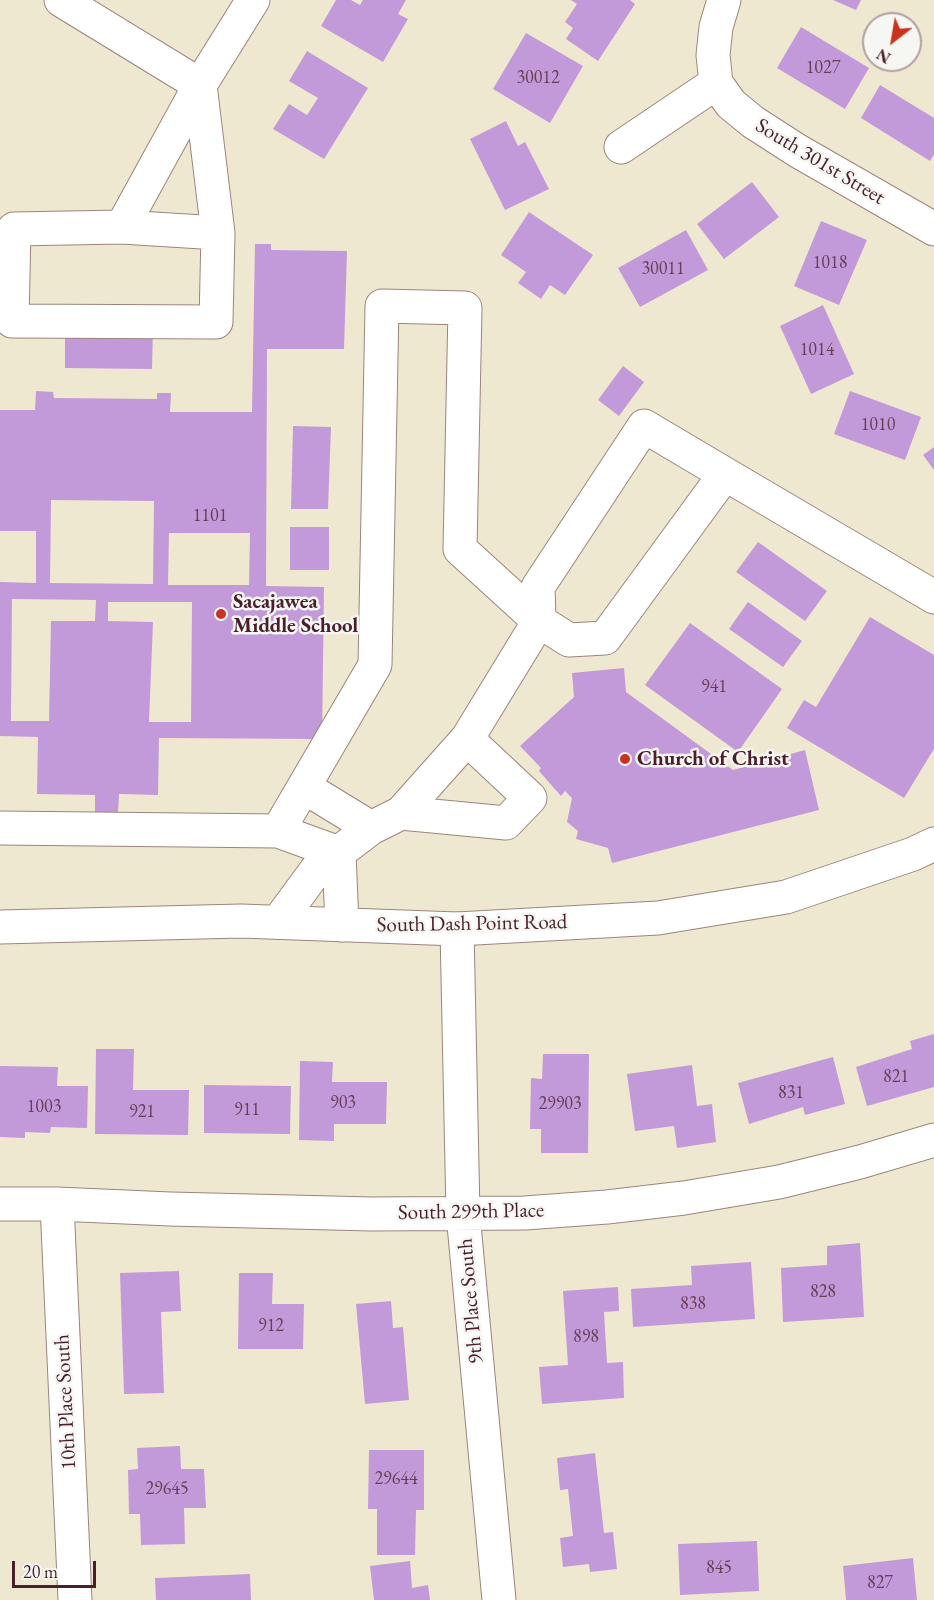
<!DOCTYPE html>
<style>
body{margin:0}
#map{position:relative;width:934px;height:1600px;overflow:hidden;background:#efe8d0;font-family:"EB Garamond",serif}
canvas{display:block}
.north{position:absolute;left:862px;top:12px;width:60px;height:60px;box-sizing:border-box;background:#f6f6f2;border:2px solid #b1a0a2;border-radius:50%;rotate:211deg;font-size:16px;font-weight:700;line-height:24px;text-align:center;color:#4a1f2b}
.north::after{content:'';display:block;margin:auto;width:21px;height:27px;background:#c8321e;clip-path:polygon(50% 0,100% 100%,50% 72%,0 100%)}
.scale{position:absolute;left:12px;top:1561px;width:84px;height:27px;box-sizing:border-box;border:3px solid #4a1f2b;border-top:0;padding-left:8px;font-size:18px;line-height:21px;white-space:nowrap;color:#4a1f2b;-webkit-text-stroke:4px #f6f6f2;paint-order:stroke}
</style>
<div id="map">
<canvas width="934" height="1600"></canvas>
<div class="north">N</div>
<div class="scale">20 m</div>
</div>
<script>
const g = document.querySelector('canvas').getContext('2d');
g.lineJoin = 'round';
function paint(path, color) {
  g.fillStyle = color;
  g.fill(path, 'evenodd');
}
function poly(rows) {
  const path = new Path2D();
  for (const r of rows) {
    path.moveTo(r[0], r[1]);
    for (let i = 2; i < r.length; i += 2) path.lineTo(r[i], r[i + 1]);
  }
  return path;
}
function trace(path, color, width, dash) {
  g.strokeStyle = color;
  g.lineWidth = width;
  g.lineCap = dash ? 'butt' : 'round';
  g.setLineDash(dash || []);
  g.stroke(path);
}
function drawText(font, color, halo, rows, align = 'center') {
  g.font = font + ' "EB Garamond",serif';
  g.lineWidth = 5;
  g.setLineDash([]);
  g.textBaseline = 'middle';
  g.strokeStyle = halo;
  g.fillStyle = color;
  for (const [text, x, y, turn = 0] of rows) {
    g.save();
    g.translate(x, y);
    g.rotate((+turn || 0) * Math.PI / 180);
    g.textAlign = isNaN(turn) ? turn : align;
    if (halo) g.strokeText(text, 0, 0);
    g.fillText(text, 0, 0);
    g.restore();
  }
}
const building = poly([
 [336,0,351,0,360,5,363,0,406,0,398,14,408,19,383,62,321,26],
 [571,0,630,0,635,4,598,61,566,39,573,28,565,22,577,4],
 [833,0,861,0,856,10],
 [801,27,869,68,845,109,777,68],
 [526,33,583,66,550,123,493,89],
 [307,51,368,88,324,159,273,129,289,104,307,115,318,98,289,81],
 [880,85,934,118,934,154,930,161,861,118],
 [506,121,518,146,525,142,549,189,505,210,470,139],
 [752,182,779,217,724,259,697,224],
 [529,212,593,255,565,295,550,285,541,299,518,283,526,272,501,255],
 [821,221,867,240,839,305,794,286],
 [686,230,708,270,640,307,618,268],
 [255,244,271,244,271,250,347,251,344,349,267,349,266,586,324,587,322,739,159,738,158,795,119,794,118,813,95,812,95,795,37,794,38,737,0,736,0,582,36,583,36,531,0,531,0,410,35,410,36,391,53,392,54,398,157,399,157,393,171,393,170,412,252,412],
 [51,500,154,501,153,584,50,583],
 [169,533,250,533,249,585,168,585],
 [12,599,96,600,95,621,51,621,49,721,11,721],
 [108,602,192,602,191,722,149,722,153,622,108,621],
 [823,305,854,374,811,394,780,326],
 [153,327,152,369,65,368,65,334],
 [623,366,644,382,619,416,598,400],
 [850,391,921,417,905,460,834,434],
 [293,426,331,427,328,509,291,509],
 [934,447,934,470,923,455],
 [290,527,329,527,329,570,290,570],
 [758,542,827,591,805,621,736,572],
 [748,602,802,641,783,667,729,629],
 [870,617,934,655,934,749,904,798,787,728,804,700,816,707],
 [690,623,782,689,738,752,645,685],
 [624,668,626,692,733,770,805,750,819,810,612,863,608,848,576,839,578,831,567,822,572,798,565,791,561,796,539,771,541,768,520,746,574,697,572,673],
 [934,1034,934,1087,867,1106,856,1067,912,1049,910,1041],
 [96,1049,134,1049,133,1090,189,1090,188,1135,95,1134],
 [543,1054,589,1054,588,1153,541,1153,541,1129,530,1129,531,1078,542,1079],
 [833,1057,845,1104,805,1115,803,1107,749,1124,738,1083],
 [300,1061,333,1062,332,1082,387,1082,386,1124,334,1124,334,1141,299,1140],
 [692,1065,697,1106,712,1104,716,1142,677,1148,674,1126,635,1131,627,1074],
 [0,1066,58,1067,57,1086,88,1086,87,1128,51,1127,50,1133,25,1132,25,1138,0,1137],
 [204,1085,291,1086,290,1134,204,1133],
 [860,1243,864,1317,783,1322,781,1268,827,1265,827,1246],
 [751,1262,755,1319,633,1327,631,1289,692,1285,691,1266],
 [179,1271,181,1311,161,1312,164,1393,124,1394,120,1273],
 [239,1273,273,1273,272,1304,304,1304,303,1349,238,1349],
 [618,1287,619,1311,604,1312,607,1363,623,1362,624,1398,542,1404,539,1367,568,1365,563,1291],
 [391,1301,393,1328,403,1327,409,1400,365,1404,356,1304],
 [180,1446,181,1469,204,1469,206,1508,184,1508,185,1544,141,1545,140,1514,129,1514,128,1470,138,1469,137,1448],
 [369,1450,424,1450,424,1510,416,1510,415,1555,377,1555,377,1509,368,1509],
 [595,1453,604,1533,613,1532,617,1569,590,1572,589,1564,563,1567,560,1538,573,1536,568,1489,560,1490,557,1458],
 [757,1541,759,1591,680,1595,678,1544],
 [913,1558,917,1600,846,1600,843,1566],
 [410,1561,412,1588,428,1585,430,1600,374,1600,370,1566],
 [250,1574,251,1600,156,1600,155,1578]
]);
const minor = poly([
 [61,0,200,85],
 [724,0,716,27,713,55,716,83,731,104,753,122,798,151,934,229],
 [200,85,218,233],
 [621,147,716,83],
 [122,227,218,233,216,322,12,321,14,229,122,227,200,85,253,0],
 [725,474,934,597],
 [304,787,371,828],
 [401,813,506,823,530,798,467,739],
 [0,828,278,831,339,853],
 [339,853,342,925],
 [278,922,317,869,371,828,401,813,467,739,539,621,538,587,644,426,725,474,605,638,569,640,539,621,460,549,465,308,382,306,375,665,278,831],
 [457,929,463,1214,499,1600],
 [0,1204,57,1204,170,1209,372,1214,525,1213,607,1207,684,1198,779,1182,860,1162,934,1140],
 [57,1204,75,1600]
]);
const major = poly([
 [0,927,241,921,457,929,658,918,786,897,913,854,934,844]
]);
const markers = [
 [221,614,6,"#c8321e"],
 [625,759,6,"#c8321e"]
];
const numberNames = [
 ["1027",823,68],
 ["30012",538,78],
 ["1018",830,263],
 ["30011",663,269],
 ["1014",817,350],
 ["1010",878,425],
 ["1101",210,516],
 ["941",714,687],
 ["821",896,1077],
 ["831",791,1093],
 ["903",343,1103],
 ["29903",560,1104],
 ["1003",44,1107],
 ["911",247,1110],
 ["921",142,1112],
 ["828",823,1292],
 ["838",693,1304],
 ["912",271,1326],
 ["898",586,1337],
 ["29644",396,1479],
 ["29645",167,1489],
 ["845",719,1568],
 ["827",880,1583]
];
const streetNames = [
 ["South 301st Street",820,162,31],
 ["South Dash Point Road",472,924,-1],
 ["South 299th Place",471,1212,-1],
 ["9th Place South",471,1301,-95],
 ["10th Place South",66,1402,-93]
];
const poiNames = [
 ["Sacajawea",233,602],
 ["Middle School",233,626],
 ["Church of Christ",637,759]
];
paint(building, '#c39ad9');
trace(minor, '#9c847e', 35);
trace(major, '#9c847e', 35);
trace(minor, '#fff', 33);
trace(major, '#fff', 33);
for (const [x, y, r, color] of markers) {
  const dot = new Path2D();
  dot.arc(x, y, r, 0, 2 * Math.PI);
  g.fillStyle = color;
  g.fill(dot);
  trace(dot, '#f6f6f2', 2);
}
drawText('18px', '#683e56', null, numberNames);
drawText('21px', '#4a1f2b', '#f6f6f2', streetNames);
drawText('bold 21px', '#4a1f2b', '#f6f6f2', poiNames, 'left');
</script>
